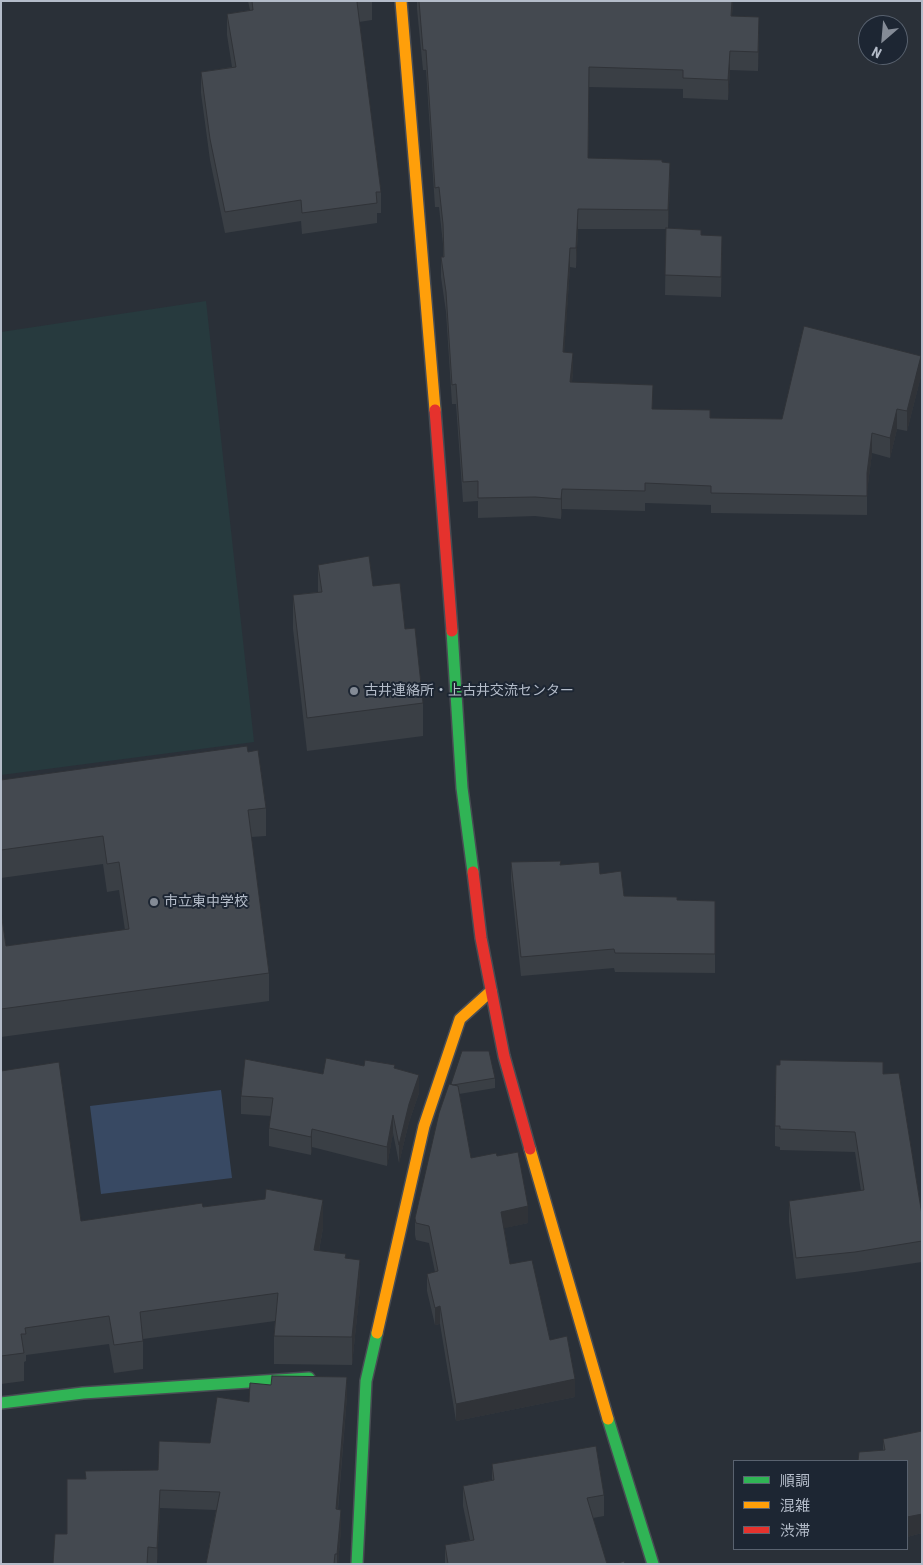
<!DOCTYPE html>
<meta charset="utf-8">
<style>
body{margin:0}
#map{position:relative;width:923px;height:1565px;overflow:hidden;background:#2a3038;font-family:"Roboto Condensed","Noto Sans JP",sans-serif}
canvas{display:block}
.frame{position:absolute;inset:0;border:2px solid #b4bcc9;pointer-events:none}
.legend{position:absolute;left:733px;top:1460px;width:175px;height:90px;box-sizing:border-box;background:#1d2633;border:1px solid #59626f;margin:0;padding:6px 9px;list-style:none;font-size:15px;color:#b4bcc9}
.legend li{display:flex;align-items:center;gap:10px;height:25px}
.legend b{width:25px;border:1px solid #59626f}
.north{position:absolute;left:858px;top:15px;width:50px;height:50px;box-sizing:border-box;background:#1d2633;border:1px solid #59626f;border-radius:50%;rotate:207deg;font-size:14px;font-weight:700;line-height:20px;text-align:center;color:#b4bcc9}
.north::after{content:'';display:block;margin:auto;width:18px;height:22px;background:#848b96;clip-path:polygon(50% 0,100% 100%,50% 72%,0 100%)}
</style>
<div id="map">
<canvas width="923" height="1565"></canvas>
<div class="frame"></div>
<ul class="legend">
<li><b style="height:6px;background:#30b455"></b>順調</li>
<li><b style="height:6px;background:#ff9f0a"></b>混雑</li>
<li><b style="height:6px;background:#e5322d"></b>渋滞</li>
</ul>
<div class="north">N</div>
</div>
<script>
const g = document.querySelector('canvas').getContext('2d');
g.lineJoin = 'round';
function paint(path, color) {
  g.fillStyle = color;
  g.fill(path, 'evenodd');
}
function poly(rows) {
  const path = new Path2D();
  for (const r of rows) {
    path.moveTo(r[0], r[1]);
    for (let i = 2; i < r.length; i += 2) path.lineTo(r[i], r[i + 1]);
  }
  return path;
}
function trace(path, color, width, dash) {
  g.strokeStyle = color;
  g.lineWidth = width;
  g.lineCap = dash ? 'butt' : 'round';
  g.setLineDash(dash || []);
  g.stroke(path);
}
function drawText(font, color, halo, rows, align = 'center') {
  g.font = font + ' "Roboto Condensed","Noto Sans JP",sans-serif';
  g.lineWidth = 4;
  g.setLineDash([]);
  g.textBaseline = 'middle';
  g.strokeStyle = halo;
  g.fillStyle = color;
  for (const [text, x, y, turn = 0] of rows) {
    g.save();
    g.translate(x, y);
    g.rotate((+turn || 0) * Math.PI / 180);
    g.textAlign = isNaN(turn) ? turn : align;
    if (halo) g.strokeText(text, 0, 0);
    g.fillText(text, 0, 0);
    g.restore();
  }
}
const green = poly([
 [206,301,254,742,1,775,1,332]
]);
const water = poly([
 [221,1090,232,1178,101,1194,90,1106]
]);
const fast = poly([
 [452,631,462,788,473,872],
 [1,1403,83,1393,309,1378],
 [608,1419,653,1564],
 [357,1564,366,1381,377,1333]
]);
const slow = poly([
 [401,1,435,410],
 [530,1149,608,1419],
 [377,1333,424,1126,460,1019,491,991]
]);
const jam = poly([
 [435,410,452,631],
 [473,872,481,938,504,1056,530,1149]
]);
const wall = poly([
 [248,1,372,1,372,20,359,22,381,192,381,213,377,213,377,223,302,234,301,221,225,233,210,160,201,93,201,72,232,67,227,35,227,14,250,10],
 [417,1,733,1,732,16,759,36,758,71,730,70,728,100,683,98,683,89,589,87,588,158,662,162,670,183,668,228,701,235,722,256,721,297,665,295,666,229,578,229,576,268,570,267,564,352,573,372,572,382,653,409,710,418,782,419,921,376,907,431,897,429,890,458,872,453,867,492,867,515,711,513,711,505,645,503,645,511,562,509,561,519,535,516,478,518,478,501,463,502,456,404,452,404,446,312,441,277,441,257,443,257,443,244,439,207,435,207,426,70,423,70,417,9],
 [318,565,373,586,405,629,423,703,423,736,307,751,293,629,293,595,318,592],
 [248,752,266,808,266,836,251,837,269,973,269,1001,1,1037,1,912,6,946,125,930,119,890,107,892,103,864,1,878,1,780],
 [511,862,561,865,600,874,624,896,677,900,715,901,715,973,615,972,614,968,521,976,511,881],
 [364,1066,395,1068,419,1093,409,1122,399,1163,393,1133,387,1166,312,1147,311,1155,269,1146,269,1128,271,1116,241,1114,241,1096],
 [1,1071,81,1221,203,1207,323,1228,319,1251,346,1258,360,1288,352,1365,274,1364,274,1336,275,1321,143,1339,143,1369,114,1373,109,1344,26,1355,26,1361,24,1362,24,1381,1,1384],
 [883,1074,922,1215,922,1262,855,1272,796,1279,789,1222,789,1201,861,1191,855,1152,780,1150,780,1147,775,1146,775,1126],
 [495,1078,495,1088,459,1094,471,1158,528,1223,504,1228,510,1264,550,1340,575,1397,456,1421,440,1324,435,1325,427,1291,427,1274,435,1272,429,1243,416,1240,415,1235,415,1218,451,1084],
 [347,1396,338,1510,341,1529,338,1564,206,1564,216,1510,160,1508,157,1564,53,1564,67,1534,158,1470,210,1443,249,1402],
 [922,1431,922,1533,907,1537,907,1461,883,1450,883,1439],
 [492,1464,604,1495,604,1516,593,1518,607,1564,445,1564,445,1545,470,1540,463,1506,463,1486,492,1480]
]);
const shadedWall = poly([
 [732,1,733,1,731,35,731,16],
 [759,17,759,36,758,71,758,52],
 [730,51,730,70,728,100,728,80],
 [670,163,670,183,668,229,668,210],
 [578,209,578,229,576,268,576,248],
 [722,236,722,256,721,297,721,277],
 [570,248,570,267,563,372,563,352],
 [573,353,573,372,570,402,570,382],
 [921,356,921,376,907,431,907,411],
 [897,409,897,429,890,458,890,438],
 [872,433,872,453,867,492,867,473],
 [562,489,562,509,561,519,561,499],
 [419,1075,419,1093,409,1122,399,1163,399,1145,409,1104],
 [393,1115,393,1133,387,1166,387,1147],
 [312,1129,312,1147,311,1155,311,1137],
 [323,1200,323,1228,314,1278,314,1250],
 [528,1206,528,1223,501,1229,501,1212],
 [360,1260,360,1288,352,1365,352,1337],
 [440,1306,440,1324,435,1325,435,1308],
 [347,1377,347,1396,336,1528,336,1509],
 [575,1379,575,1397,456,1421,456,1404],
 [160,1490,160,1508,157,1564,157,1548],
 [341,1510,341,1529,338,1564,337,1564,337,1554],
 [922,1514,922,1533,907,1537,907,1517]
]);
const building = poly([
 [252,1,359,1,357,2,381,192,376,192,377,203,302,213,301,200,225,212,210,139,201,72,236,67,227,14,253,10,252,1],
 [419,1,732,1,731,16,759,17,758,52,730,51,728,80,683,78,683,70,589,67,588,158,662,160,662,162,670,163,668,210,578,209,576,248,570,248,563,352,573,353,570,382,653,385,652,409,710,410,710,418,782,419,804,326,921,356,907,411,897,409,890,438,872,433,867,473,867,496,711,493,711,486,645,483,645,491,562,489,561,499,535,497,478,498,478,481,463,482,456,384,452,385,446,292,441,257,444,257,443,224,439,187,435,188,426,50,423,50,419,1],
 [666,228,701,230,701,235,722,236,721,277,665,275,666,228],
 [369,556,373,586,400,583,405,629,415,628,423,703,307,718,293,595,322,592,318,565,369,556],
 [247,746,248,752,258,750,266,808,248,810,269,973,1,1009,1,912,6,946,129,929,119,862,107,864,103,836,1,850,1,780,247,746],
 [561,861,560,865,599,862,600,874,621,871,624,896,677,897,677,900,715,901,715,954,615,953,614,949,521,957,511,862,561,861],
 [462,1051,489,1051,495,1078,453,1085,451,1084,462,1051],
 [326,1058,364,1066,365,1060,395,1065,394,1068,419,1075,409,1104,399,1145,393,1115,387,1147,312,1129,311,1137,269,1128,273,1098,241,1096,245,1059,323,1074,326,1058],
 [780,1060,883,1062,883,1074,899,1073,922,1215,922,1241,855,1252,796,1258,789,1201,864,1190,855,1132,780,1129,780,1126,775,1126,776,1065,780,1065,780,1060],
 [59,1062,81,1221,202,1203,203,1207,265,1199,266,1189,323,1200,314,1250,346,1254,345,1258,360,1260,352,1337,274,1336,278,1293,140,1312,143,1341,114,1345,109,1316,25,1328,26,1334,21,1334,24,1353,1,1356,1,1071,59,1062],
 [449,1084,458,1086,471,1158,496,1153,497,1156,518,1152,528,1206,501,1212,510,1264,532,1260,550,1340,567,1336,575,1379,456,1404,440,1306,435,1308,427,1274,438,1271,429,1226,416,1223,415,1218,439,1113,449,1084],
 [272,1376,347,1377,336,1509,341,1510,337,1554,335,1554,334,1564,206,1564,220,1492,160,1490,157,1548,148,1547,147,1564,53,1564,55,1534,67,1534,67,1479,86,1479,85,1471,158,1470,159,1441,210,1443,217,1397,249,1402,250,1383,271,1385,272,1376],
 [922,1431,922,1514,907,1517,907,1461,858,1461,859,1452,885,1450,883,1439,922,1431],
 [596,1446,604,1495,587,1498,607,1564,448,1564,445,1545,474,1540,463,1486,494,1480,492,1464,596,1446],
 [624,1561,625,1564,616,1564,624,1561]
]);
const markers = [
 [354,691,5,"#848b96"],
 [154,902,5,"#848b96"]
];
const poiNames = [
 ["古井連絡所・上古井交流センター",364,691],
 ["市立東中学校",164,902]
];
paint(green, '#273a3e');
paint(water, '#384963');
trace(fast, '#484c53', 14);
trace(slow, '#484c53', 14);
trace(jam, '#484c53', 14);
trace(fast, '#30b455', 11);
trace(slow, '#ff9f0a', 11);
trace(jam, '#e5322d', 11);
paint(wall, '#3a3f45');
paint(shadedWall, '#303338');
paint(building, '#444950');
trace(building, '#303338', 1);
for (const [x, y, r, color] of markers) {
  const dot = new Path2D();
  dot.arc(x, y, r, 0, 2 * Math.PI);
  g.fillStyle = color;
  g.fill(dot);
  trace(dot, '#1d2633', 2);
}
drawText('14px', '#b4bcc9', '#1d2633', poiNames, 'left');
</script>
